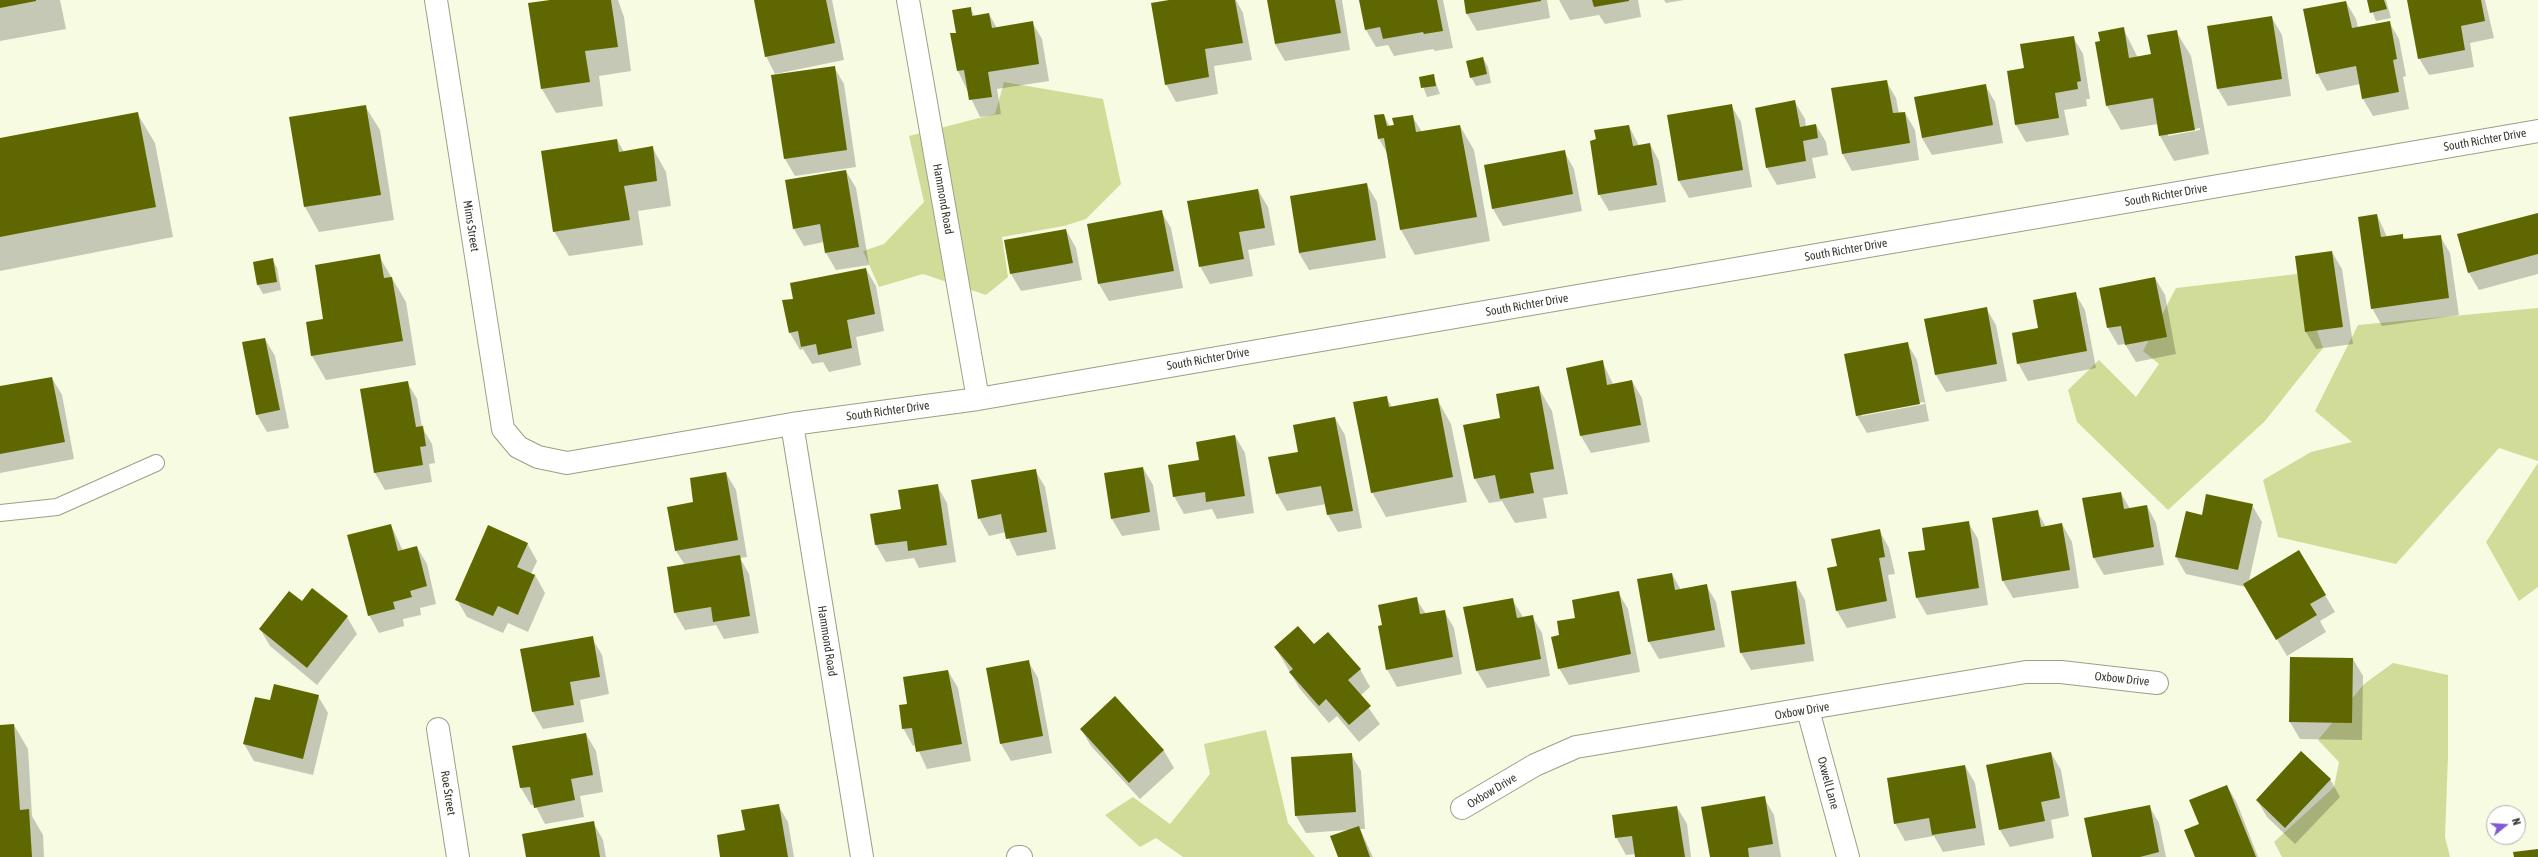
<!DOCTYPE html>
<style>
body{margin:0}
#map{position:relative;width:2538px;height:857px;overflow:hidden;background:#f6fbe2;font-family:"Asap Condensed",sans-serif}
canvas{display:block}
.north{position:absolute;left:2486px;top:805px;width:40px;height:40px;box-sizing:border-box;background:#fff;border:1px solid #afb0ad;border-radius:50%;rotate:72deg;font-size:11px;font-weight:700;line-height:16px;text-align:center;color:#383a31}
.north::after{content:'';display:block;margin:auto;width:14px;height:18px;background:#8159d3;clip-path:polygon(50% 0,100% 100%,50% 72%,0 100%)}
</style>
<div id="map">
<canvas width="2538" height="857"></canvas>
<div class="north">N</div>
</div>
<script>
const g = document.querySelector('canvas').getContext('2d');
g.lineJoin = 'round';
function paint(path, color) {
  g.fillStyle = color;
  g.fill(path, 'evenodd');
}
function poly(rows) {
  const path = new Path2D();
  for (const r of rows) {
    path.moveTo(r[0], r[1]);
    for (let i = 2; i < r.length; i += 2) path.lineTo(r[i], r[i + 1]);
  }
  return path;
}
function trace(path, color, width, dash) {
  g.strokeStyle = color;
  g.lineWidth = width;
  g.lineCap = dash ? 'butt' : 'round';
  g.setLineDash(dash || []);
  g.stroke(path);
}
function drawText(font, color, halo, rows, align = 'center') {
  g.font = font + ' "Asap Condensed",sans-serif';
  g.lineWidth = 4;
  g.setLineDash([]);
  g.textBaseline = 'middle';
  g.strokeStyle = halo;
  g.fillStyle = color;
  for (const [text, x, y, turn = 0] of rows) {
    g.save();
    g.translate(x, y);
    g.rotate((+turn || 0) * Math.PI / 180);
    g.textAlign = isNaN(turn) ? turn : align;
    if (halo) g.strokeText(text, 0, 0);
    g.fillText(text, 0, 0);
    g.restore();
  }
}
const green = poly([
 [1004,82,1103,99,1121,184,1086,219,1064,226,1002,237,1008,277,986,295,923,274,879,287,863,251,884,244,924,202,909,136,995,114],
 [2297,274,2323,348,2265,421,2168,510,2077,422,2068,390,2099,360,2136,397,2159,364,2143,351,2176,288],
 [2538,308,2538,461,2499,448,2396,564,2278,537,2263,480,2311,452,2352,442,2315,411,2358,325],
 [2538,463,2538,587,2519,601,2486,542],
 [2393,663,2448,675,2448,756,2445,837,2450,857,2282,857,2274,842,2334,787,2339,762,2318,740,2364,684],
 [1266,730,1288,823,1315,857,1183,857,1156,838,1140,847,1105,815,1133,797,1170,824,1210,774,1204,744]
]);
const shadow = poly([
 [0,0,60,0,66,29,0,41],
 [557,0,618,0,624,17,631,71,599,76,603,106,556,113,542,89],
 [755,0,832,0,844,60,775,74,766,56],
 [1175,0,1236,0,1243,13,1252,60,1214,66,1218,94,1176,102,1166,84],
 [1275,0,1342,0,1350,50,1285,61,1275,44],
 [1360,0,1443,0,1453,48,1435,51,1433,49,1394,56,1388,45,1376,47,1366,30],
 [1465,0,1547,0,1550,18,1477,31,1467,14],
 [1559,0,1638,0,1641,17,1605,24,1599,15,1570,20],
 [1664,0,1684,0,1666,3],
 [2368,0,2386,0,2391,18,2376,21],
 [2408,0,2485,0,2494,38,2470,43,2474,67,2429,75,2419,58],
 [2346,2,2356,19,2358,28,2389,22,2399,39,2406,76,2403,77,2409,109,2373,116,2363,99,2360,84,2327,91,2317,73],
 [970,8,975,17,989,14,997,28,1032,22,1042,39,1049,81,997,89,1001,114,980,117,958,71,951,34,957,33],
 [2272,18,2282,35,2291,96,2228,106,2218,89],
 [2123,28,2138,58,2152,55,2176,31,2191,56,2209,154,2174,161,2160,136,2158,124,2121,130,2107,106,2096,43],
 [2200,128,2200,130,2168,136,2168,134],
 [2073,37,2083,54,2090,99,2086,99,2087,106,2064,110,2069,135,2026,142,2016,125,2025,69],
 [1483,58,1488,67,1491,83,1476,86,1471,77],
 [834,67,844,84,856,167,795,176,785,159,772,76],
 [1433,75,1440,94,1427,97,1420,78],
 [1886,81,1896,98,1899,114,1905,113,1915,130,1919,160,1852,171,1842,153],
 [1985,85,1995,102,2003,143,1932,155,1922,138],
 [1795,102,1805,119,1806,127,1816,125,1826,142,1828,155,1812,158,1816,178,1777,185,1767,168],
 [1731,105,1741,122,1752,187,1689,198,1679,181],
 [365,106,380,130,394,220,319,232,305,207,291,118],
 [137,113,155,143,173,237,0,271,0,139],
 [1384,115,1390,127,1412,116,1422,132,1460,126,1474,150,1490,241,1415,255,1401,230,1387,153,1379,139,1375,116],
 [1629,126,1639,146,1650,144,1659,161,1666,202,1609,211,1599,194],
 [617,140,624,152,652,147,666,172,671,206,638,211,643,245,569,256,554,231],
 [1564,151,1574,169,1582,211,1503,226,1493,209],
 [846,171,856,188,869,265,836,270,826,253,824,242,804,246,794,229],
 [1367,185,1377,202,1386,258,1309,270,1299,253],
 [1258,190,1268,207,1275,245,1248,250,1253,276,1210,284,1200,266],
 [1161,211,1171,228,1183,288,1109,301,1099,284,1088,225],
 [2538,214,2538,274,2479,290,2469,273,2458,235],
 [2377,215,2387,237,2402,235,2406,240,2440,236,2450,253,2459,315,2382,326,2372,308],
 [1066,230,1076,248,1082,280,1021,291,1011,274,1005,241],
 [2332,252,2342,269,2353,344,2316,349,2306,332,2296,257],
 [379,256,406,302,416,365,326,380,312,356,325,319],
 [272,259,277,268,281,290,263,294,258,285,254,262],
 [866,269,876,286,884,331,856,337,861,365,829,372,823,362,812,364,803,349,800,350,790,333,794,299],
 [2155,278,2165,295,2176,354,2136,362,2125,344,2118,345,2108,328],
 [2075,293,2085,310,2096,368,2028,381,2018,363,2039,329],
 [1986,308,1996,325,2007,381,1946,392,1936,375,1925,319],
 [265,339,275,356,289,428,267,432,257,415,243,343],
 [1907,343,1917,360,1929,421,1867,433,1857,416,1845,355],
 [1924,402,1925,404,1862,416,1862,414],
 [1602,361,1613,384,1632,381,1642,398,1650,442,1591,453,1581,436],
 [52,378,62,395,74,459,0,473,0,388],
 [407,382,417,399,422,427,432,444,435,463,429,464,432,482,385,490,375,473,361,390],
 [1538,387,1552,411,1568,494,1543,498,1547,518,1515,523,1502,501,1489,503,1475,479,1502,419],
 [1386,397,1392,407,1437,399,1451,424,1467,502,1386,517,1372,492],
 [1335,418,1345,435,1362,528,1338,532,1328,515,1326,504,1287,511,1277,494,1299,453],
 [1235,436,1245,453,1254,513,1217,519,1212,509,1184,514,1174,496],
 [1143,468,1153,485,1160,530,1122,536,1112,519],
 [1035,470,1045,487,1056,549,1017,556,1006,532,989,536,979,518],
 [726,473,736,490,747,557,740,558,749,574,759,633,724,639,716,625,685,630,675,613,685,565,676,551,695,503],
 [937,485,947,503,956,562,919,568,914,558,886,562,876,545,871,515,902,510],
 [2121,493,2130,509,2147,506,2156,523,2164,565,2104,575,2094,558],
 [2252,505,2262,522,2249,581,2325,595,2335,612,2320,621,2326,632,2287,656,2246,587,2186,574,2176,557,2202,516],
 [2037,511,2046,527,2062,524,2072,542,2079,588,2013,598,2003,581,1993,519],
 [1968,522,1978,539,1988,605,1927,615,1917,598,1926,551],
 [391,525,403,551,417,547,427,564,436,604,420,608,421,615,403,619,404,626,379,633,369,615],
 [1879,530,1889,548,1895,574,1888,575,1896,618,1847,628,1837,611,1828,569,1838,566],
 [527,543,537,561,531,574,535,575,545,593,528,632,508,623,503,633,467,617,457,600],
 [1672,574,1681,590,1706,585,1716,602,1725,647,1659,659,1649,642],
 [1795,582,1805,600,1814,661,1751,670,1741,653,1732,592],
 [312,589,347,617,357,634,317,685,270,646,260,629,302,602],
 [1618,592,1628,609,1640,672,1569,685,1559,668,1560,635,1577,618],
 [1416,599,1426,614,1444,611,1454,628,1462,674,1397,687,1387,669,1383,626],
 [1512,599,1523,617,1532,616,1542,633,1550,676,1487,688,1477,671],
 [592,638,602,655,609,694,580,700,584,722,543,729,533,712,522,650],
 [1314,646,1360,669,1370,687,1360,696,1380,724,1359,742,1337,716,1329,723,1300,689,1275,647],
 [2291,658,2353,659,2363,676,2362,740,2300,739,2290,722],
 [1028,661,1038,678,1052,753,1011,761,1001,744],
 [948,671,958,688,971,761,927,769,916,745,913,746,903,728,908,705],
 [318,696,328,713,313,775,254,761,244,744,271,701],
 [1115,698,1164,751,1174,768,1140,799,1091,746,1081,729],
 [14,725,28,749,32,816,43,835,44,857,0,857,0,726],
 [586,734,596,751,603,792,580,796,584,817,545,824,535,805,531,805,521,788,513,746],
 [2051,753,2061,770,2069,816,2051,820,2054,838,2010,847,2000,830],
 [1351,754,1361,771,1365,829,1360,829,1373,857,1339,857,1348,830,1306,833,1296,816,1292,758],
 [1965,766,1975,783,1985,845,1943,852,1934,836,1905,841,1895,823],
 [2330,779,2340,797,2295,844,2267,817,2257,800],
 [2227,786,2237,803,2258,857,2196,857,2200,825],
 [1764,798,1774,815,1781,857,1711,857],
 [778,805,788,822,794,857,721,857,746,831],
 [2149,806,2159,823,2166,857,2093,857],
 [1677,807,1687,824,1691,857,1636,857,1636,854,1626,855,1616,837],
 [593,822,603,840,606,857,527,857]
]);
const building = poly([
 [0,0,36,0,36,1,0,8],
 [550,0,611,0,618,47,585,51,590,82,541,89,528,3],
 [754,0,826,0,835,43,765,57],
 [1169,0,1235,0,1243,43,1205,49,1209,77,1165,85,1151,3],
 [1267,0,1335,0,1341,33,1275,44],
 [1359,0,1437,0,1443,31,1424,34,1423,32,1383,39,1380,27,1365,30],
 [1464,0,1541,0,1541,1,1466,14],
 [1592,0,1629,0,1629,1,1594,7],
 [2367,0,2384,0,2387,9,2370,13],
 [2407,0,2481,0,2485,21,2461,26,2465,50,2418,59],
 [2346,1,2352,28,2390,21,2397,59,2393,60,2399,92,2362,99,2356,66,2316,74,2303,9],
 [971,7,972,16,989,13,992,28,1033,21,1039,64,988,72,992,97,969,100,964,70,957,71,950,33,956,33,952,10],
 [2272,16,2282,79,2217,89,2207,26],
 [2124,27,2129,58,2151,54,2147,35,2177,30,2195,130,2159,136,2153,98,2106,106,2095,42,2100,41,2098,32],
 [2074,36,2081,81,2077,82,2078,89,2055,93,2059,118,2015,125,2007,71,2024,68,2020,44],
 [1483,57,1487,74,1470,78,1466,61],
 [835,66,847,150,784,159,771,75],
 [1434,74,1436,86,1421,88,1419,77],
 [1887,80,1893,113,1905,112,1910,143,1842,154,1831,88],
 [1986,84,1993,125,1922,138,1914,97],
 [1795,100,1800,127,1816,124,1818,138,1803,141,1806,161,1766,168,1755,108],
 [1732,104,1743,170,1678,181,1667,115],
 [366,105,381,195,304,207,289,117],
 [138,112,156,207,0,237,0,138],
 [1384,114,1387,126,1394,125,1392,118,1413,115,1416,132,1460,125,1477,217,1400,230,1384,138,1378,139,1374,115],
 [1629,125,1633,146,1650,143,1657,185,1598,195,1590,141,1596,139,1594,130],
 [617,139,619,152,653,146,657,181,624,186,630,220,553,232,541,151],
 [1565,150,1573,194,1492,209,1484,165],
 [846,170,859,247,825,253,820,224,793,229,785,180],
 [1367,183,1376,240,1299,253,1290,196],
 [1258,189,1265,228,1239,232,1244,259,1199,267,1187,201],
 [1162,210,1174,271,1098,284,1087,224],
 [2538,213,2538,254,2468,273,2457,234],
 [2377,214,2381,237,2403,234,2403,239,2441,235,2449,298,2371,309,2358,217],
 [1066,229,1073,263,1010,274,1004,240],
 [2332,251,2343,327,2305,332,2295,256],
 [380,254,384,278,392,277,403,341,311,356,306,322,323,319,315,265],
 [273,258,277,282,257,285,253,262],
 [866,268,875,314,847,320,852,348,818,355,816,344,801,347,798,331,789,333,782,300,793,299,790,283],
 [2155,277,2167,337,2125,345,2121,326,2107,328,2099,288],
 [2076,292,2087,351,2017,364,2012,333,2038,328,2033,300],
 [1987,307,1997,364,1935,375,1924,319],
 [265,338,280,410,256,415,242,342],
 [1908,342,1920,404,1856,416,1844,354],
 [1603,360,1607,385,1632,380,1641,425,1580,436,1566,368],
 [52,377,65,442,0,454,0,386],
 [408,381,416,427,423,426,426,446,420,447,423,465,374,473,360,389],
 [1539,386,1554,469,1530,473,1534,493,1500,499,1495,475,1474,479,1463,425,1500,418,1496,394],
 [1387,396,1389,407,1438,398,1453,477,1371,493,1353,402],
 [1335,417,1353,511,1327,515,1321,486,1276,494,1268,457,1298,452,1293,425],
 [1235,435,1245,496,1206,502,1205,492,1173,497,1168,465,1199,460,1196,442],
 [1143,467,1150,512,1111,519,1104,473],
 [1036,469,1047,532,1006,539,1001,514,978,519,971,480],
 [726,472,738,540,675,551,667,507,693,502,690,478],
 [938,484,947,545,908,551,907,541,875,545,870,514,901,509,898,490],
 [2121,492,2124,509,2147,505,2154,547,2093,558,2082,498],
 [2206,494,2253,504,2238,570,2175,557,2186,511,2202,515],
 [2038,510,2041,527,2062,523,2070,570,2002,581,1992,518],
 [1969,521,1979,588,1916,598,1908,552,1925,550,1922,528],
 [391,524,398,551,417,546,427,586,410,591,412,597,393,602,395,609,368,616,347,535],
 [488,525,528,543,517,567,535,575,518,615,498,606,493,616,455,600],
 [1880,529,1885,557,1879,558,1887,601,1836,611,1827,568,1837,566,1831,539],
 [2299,550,2326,595,2310,604,2317,615,2276,640,2243,584],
 [740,555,750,616,713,622,711,607,674,613,667,567],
 [1672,573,1675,590,1707,584,1715,630,1648,642,1637,579],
 [1796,581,1805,644,1740,653,1731,591],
 [312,588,348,616,307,668,259,629,289,591,302,601],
 [1619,591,1631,654,1558,669,1551,637,1559,635,1557,621,1575,618,1572,600],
 [1417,597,1420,614,1445,610,1453,657,1386,670,1378,626,1382,625,1378,605],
 [1513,598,1517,618,1533,615,1541,659,1476,671,1463,607],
 [1298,626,1314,644,1328,632,1361,669,1348,680,1371,706,1349,725,1326,699,1319,706,1289,672,1293,669,1274,647],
 [593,636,600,677,570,682,574,705,532,712,520,649],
 [2290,657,2353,658,2352,723,2289,722],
 [1029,660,1043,736,1000,744,986,668],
 [948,670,962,744,916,752,912,728,902,729,899,705,907,704,903,677],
 [274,684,319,695,303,759,243,744,255,697,270,700],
 [1115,696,1164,750,1129,783,1080,729],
 [14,724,20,810,29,809,32,857,0,857,0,725],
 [586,733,593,775,571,779,575,800,534,808,530,787,520,788,512,746],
 [2301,751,2331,779,2285,828,2256,800],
 [2051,752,2060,798,2041,802,2045,821,1999,830,1986,765],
 [1352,753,1356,812,1295,816,1291,757],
 [1965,765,1976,828,1932,835,1929,818,1894,824,1887,778],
 [2227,785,2256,857,2195,857,2184,830,2199,824,2189,800],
 [1765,796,1773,844,1748,848,1749,857,1710,857,1701,807],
 [779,804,788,857,720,857,717,835,745,830,741,810],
 [2150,805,2159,852,2140,857,2092,857,2084,818],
 [1677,806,1685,857,1635,857,1632,836,1615,838,1612,815],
 [594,821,600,857,526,857,522,834],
 [1359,826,1370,857,1338,857,1330,836],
 [2538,849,2538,857,2514,857,2513,852]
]);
const service = poly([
 [0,513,57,507,156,463]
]);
const minor = poly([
 [436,0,503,429,518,447,538,457,567,463,792,424,978,399,2538,131],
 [908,0,978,399],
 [792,424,862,857],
 [1808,710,1848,857],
 [438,729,458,857],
 [1462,808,1535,765,1576,747,2026,672,2061,672,2157,683],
 [1018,857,1021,857]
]);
const streetNames = [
 ["South Richter Drive",2485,140,-10],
 ["South Richter Drive",2166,195,-10],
 ["Hammond Road",943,199,80],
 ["Mims Street",471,226,81],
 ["South Richter Drive",1846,250,-10],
 ["South Richter Drive",1527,305,-10],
 ["South Richter Drive",1208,359,-10],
 ["South Richter Drive",888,411,-8],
 ["Hammond Road",827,641,81],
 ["Oxbow Drive",2122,679,6],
 ["Oxbow Drive",1802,711,-10],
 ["Oxwell Lane",1828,783,75],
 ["Oxbow Drive",1492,791,-31],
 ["Roe Street",448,793,81]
];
paint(green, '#d2dc99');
paint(shadow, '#0003');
paint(building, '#5f6800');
trace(service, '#9b9f88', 18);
trace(minor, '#9b9f88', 24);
trace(service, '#fff', 16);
trace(minor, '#fff', 22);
drawText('12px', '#383a31', '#fff', streetNames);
</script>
